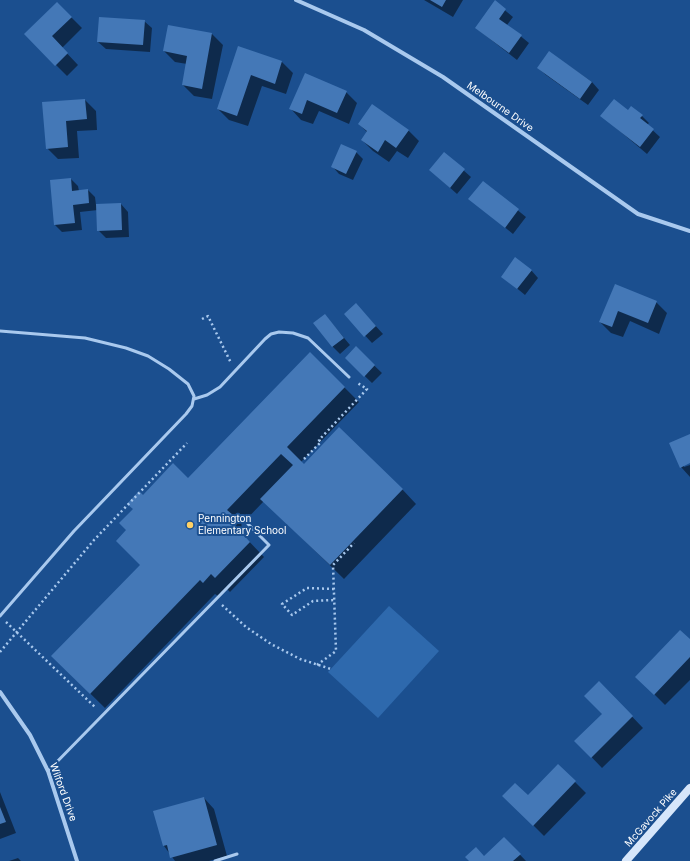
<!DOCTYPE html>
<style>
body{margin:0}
canvas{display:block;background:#1b4f8f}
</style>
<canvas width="690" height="861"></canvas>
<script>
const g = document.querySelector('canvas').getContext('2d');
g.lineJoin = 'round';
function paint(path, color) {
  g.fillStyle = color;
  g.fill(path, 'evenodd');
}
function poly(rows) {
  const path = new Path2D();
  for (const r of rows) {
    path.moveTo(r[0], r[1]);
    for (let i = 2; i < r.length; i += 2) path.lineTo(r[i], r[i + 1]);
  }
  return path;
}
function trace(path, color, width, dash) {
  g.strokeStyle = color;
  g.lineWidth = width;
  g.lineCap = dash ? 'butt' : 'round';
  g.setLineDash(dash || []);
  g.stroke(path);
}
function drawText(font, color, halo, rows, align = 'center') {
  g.font = font + ' Inter,sans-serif';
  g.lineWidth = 4;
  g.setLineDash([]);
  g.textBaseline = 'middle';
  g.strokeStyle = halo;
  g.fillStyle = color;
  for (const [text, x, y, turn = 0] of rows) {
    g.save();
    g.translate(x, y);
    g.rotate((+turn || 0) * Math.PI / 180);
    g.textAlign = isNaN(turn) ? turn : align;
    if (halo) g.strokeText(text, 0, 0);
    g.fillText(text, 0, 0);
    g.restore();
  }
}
const green = poly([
 [389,606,439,651,378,718,328,672]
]);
const shadow = poly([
 [424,0,463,0,453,17],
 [495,2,513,17,507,25,529,43,517,60,476,28],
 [57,3,82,28,62,48,78,65,67,76,25,34],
 [144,21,152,28,150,52,106,49,98,42],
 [169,26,212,34,223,45,212,99,194,96,183,85,187,64,175,62,164,51],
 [239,47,282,62,293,73,286,94,262,86,248,126,229,120,218,109],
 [549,52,592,82,599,90,588,105,546,75,538,68],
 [305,74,346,92,357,103,349,124,319,111,313,124,301,120,291,109],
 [85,100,96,111,97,130,77,131,79,158,58,159,47,148,43,103],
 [628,112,642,116,649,123,647,125,660,137,647,154,602,116],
 [359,124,408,130,419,141,408,158,397,151,389,162,373,151,362,140,367,132],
 [356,152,363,159,353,180,339,174,332,166],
 [444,153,471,177,457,194,430,170],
 [71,179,78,186,79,191,88,190,95,197,96,205,121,204,128,212,129,237,106,238,98,230,98,210,80,212,82,230,62,232,55,225],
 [483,182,526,217,513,234,470,199],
 [531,270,538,278,525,295,502,276],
 [615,285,656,302,667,313,659,334,630,321,623,337,611,333,600,322],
 [363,312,383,334,372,343,345,314],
 [325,315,350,345,340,354,332,346],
 [356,348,382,373,372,383,346,358],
 [344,387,359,402,301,462,304,465,402,489,416,504,344,579,264,501,241,525,246,530,242,534,264,557,230,592,226,588,218,596,215,594,105,708,52,656,141,565,127,530,134,509,143,496,188,480],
 [690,435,690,462,684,465,684,467,690,465,690,477,681,467],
 [690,640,690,680,665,705,637,677],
 [599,682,643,728,602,768,576,741,603,714],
 [558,765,586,793,544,836,504,796,528,797],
 [0,792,16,833,0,839],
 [204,798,214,809,227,856,209,861,175,861,164,846,155,811],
 [504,838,526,861,471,861,485,857],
 [18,858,21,861,9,861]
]);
const building = poly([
 [430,0,446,0,442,7],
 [495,0,506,9,499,19,522,35,509,53,475,28],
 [57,2,72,17,52,36,68,53,55,66,24,34],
 [99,17,145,20,143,45,97,42],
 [168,25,212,33,202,89,182,85,187,56,163,51],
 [238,46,282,61,275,84,251,75,237,116,217,109],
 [549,51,592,82,580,99,537,68],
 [305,73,347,91,337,113,307,100,302,114,289,109],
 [85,99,87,119,66,121,68,147,46,149,42,102],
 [614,99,628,110,631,106,643,115,640,118,654,129,640,147,600,116],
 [372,104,409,130,396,148,385,140,378,152,361,140,367,131,358,124],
 [341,144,357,151,346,174,331,167],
 [444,152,465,169,450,188,429,170],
 [71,178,72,191,88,189,89,203,73,205,75,223,54,225,50,180],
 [483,181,519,209,505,228,468,199],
 [121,203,122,230,97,231,96,204],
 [515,257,532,270,517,289,501,277],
 [615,284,657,301,648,323,618,311,612,327,599,322],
 [356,303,376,326,364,337,344,314],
 [325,314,344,338,332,347,313,323],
 [356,346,375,365,364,377,345,358],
 [310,352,345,387,287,447,304,464,339,427,403,489,330,565,260,499,293,465,281,454,227,510,233,515,229,519,250,542,215,578,211,574,203,583,200,580,90,694,51,656,140,565,116,541,126,530,119,523,133,509,127,504,139,491,143,495,173,463,188,478],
 [690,434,690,463,680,468,669,443],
 [680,630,690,639,690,657,654,695,635,677],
 [599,681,633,716,591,758,574,741,602,714,584,696],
 [558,764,576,781,533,826,502,796,515,783,528,795],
 [204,797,217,845,170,858,167,845,163,846,153,811],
 [0,807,6,822,0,824],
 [504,837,521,854,513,861,469,861,465,857,476,847,484,856]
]);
const path = poly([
 [202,319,208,316,231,363],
 [304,459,321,442,319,440,367,389,356,382],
 [334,589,307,588,282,604,292,615,313,601,334,600],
 [222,605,246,627,271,644,300,659,331,669],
 [6,622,96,708],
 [0,652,94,540,187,443],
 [317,665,336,651,333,565,354,543]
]);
const service = poly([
 [0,331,85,338,126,348,148,356,169,369,188,384,194,396,192,406,186,414,74,531,0,616],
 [194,399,207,395,220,387,265,339,271,334,279,332,293,333,308,338,349,377],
 [48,771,269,545,248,524],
 [215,861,237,854]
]);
const minor = poly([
 [296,0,364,30,443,77,638,214,690,231],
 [0,692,30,735,48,771,77,861]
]);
const secondary = poly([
 [626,861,690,788]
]);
const markers = [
 [190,525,4,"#ffd166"]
];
const streetNames = [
 ["Melbourne Drive",500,107,35],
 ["Wilford Drive",63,792,70],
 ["McGavock Pike",651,818,-49]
];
const poiNames = [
 ["Pennington",198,519],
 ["Elementary School",198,531]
];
paint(green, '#2e69ad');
paint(shadow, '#0007');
paint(building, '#4478b7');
trace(path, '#a9c9ee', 2.5, [2, 3]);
trace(service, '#a9c9ee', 3);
trace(minor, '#a9c9ee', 4);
trace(secondary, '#d6e6fa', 8);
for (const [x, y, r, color] of markers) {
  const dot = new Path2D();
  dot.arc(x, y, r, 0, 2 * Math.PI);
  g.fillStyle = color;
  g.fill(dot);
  trace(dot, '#1b4f8f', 1.5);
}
drawText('10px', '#fff', '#1b4f8f', streetNames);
drawText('10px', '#fff', '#1b4f8f', poiNames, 'left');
</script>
